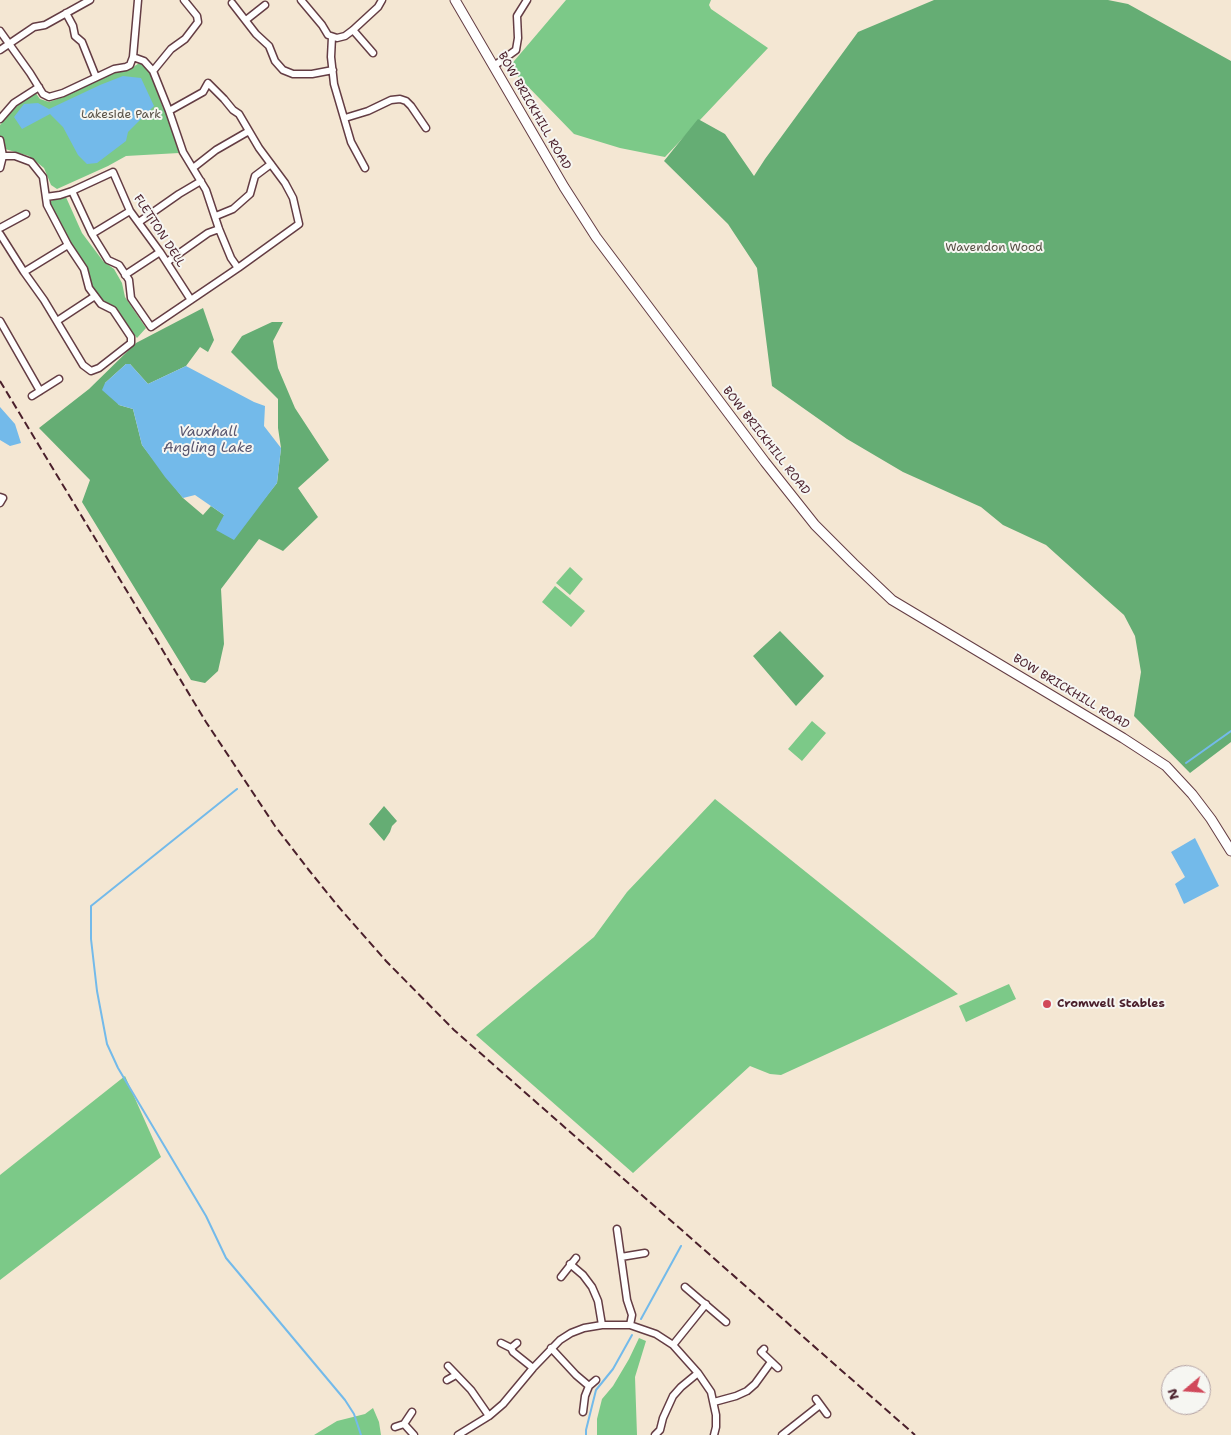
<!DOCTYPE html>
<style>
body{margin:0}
#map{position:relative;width:1231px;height:1435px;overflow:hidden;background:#f4e7d3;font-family:"Shantell Sans",sans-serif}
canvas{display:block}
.north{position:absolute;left:1161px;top:1365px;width:50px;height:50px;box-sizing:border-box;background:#f6f6f2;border:1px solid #b1a0a2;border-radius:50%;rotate:252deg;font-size:14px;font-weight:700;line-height:20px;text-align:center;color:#4a1f2b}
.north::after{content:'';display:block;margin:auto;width:18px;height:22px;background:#d1495b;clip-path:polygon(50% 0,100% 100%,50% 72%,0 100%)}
</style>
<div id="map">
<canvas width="1231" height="1435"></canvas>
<div class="north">N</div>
</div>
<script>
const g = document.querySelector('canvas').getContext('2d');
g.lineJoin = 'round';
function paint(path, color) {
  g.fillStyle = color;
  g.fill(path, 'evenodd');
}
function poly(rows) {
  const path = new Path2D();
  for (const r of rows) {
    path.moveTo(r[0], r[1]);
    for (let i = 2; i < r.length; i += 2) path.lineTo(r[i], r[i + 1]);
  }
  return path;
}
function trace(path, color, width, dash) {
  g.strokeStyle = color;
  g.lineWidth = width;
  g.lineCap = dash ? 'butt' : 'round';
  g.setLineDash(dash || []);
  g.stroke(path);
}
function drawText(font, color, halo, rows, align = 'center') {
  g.font = font + ' "Shantell Sans",sans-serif';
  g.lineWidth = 4;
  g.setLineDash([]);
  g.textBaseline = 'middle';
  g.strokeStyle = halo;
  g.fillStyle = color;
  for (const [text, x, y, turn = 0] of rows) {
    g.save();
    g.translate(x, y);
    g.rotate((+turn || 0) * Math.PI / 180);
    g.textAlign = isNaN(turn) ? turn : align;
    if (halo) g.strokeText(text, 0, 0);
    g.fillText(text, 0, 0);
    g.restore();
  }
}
const green = poly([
 [566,0,711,0,709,5,711,9,768,48,665,157,620,148,574,134,509,67],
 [141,62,147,65,163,108,166,112,179,153,126,156,108,166,57,189,51,185,44,168,29,156,5,149,0,136,0,125,12,110,35,92,40,99,49,102,66,96,114,71,130,69],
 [65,195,82,233,103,261,114,269,122,283,125,297,146,328,137,338,110,306,98,296,91,289,55,217,49,202],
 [570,567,583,579,570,595,556,583],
 [555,586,585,611,571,627,542,602],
 [812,721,826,733,802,761,788,749],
 [715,799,958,994,781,1075,770,1074,750,1066,633,1173,476,1035,594,937,627,892],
 [1009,984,1016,999,966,1022,959,1006],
 [125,1076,161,1157,0,1280,0,1175],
 [639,1338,646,1341,635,1377,637,1435,597,1435,597,1419,602,1399,613,1386,629,1359],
 [373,1408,379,1422,381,1435,314,1435,337,1421,365,1414]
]);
const forest = poly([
 [934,0,1108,0,1128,4,1231,61,1231,742,1190,773,1134,716,1141,672,1135,636,1124,615,1106,599,1046,545,1003,525,981,507,903,472,847,439,772,386,757,268,728,224,664,161,698,119,725,134,754,176,765,159,858,32],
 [203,308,214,340,208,352,200,347,186,366,148,384,130,364,126,364,105,383,119,405,133,409,142,445,183,498,203,515,211,506,224,515,260,504,277,483,281,448,278,428,278,399,231,352,242,336,272,322,283,322,273,341,278,368,295,408,329,460,298,488,318,517,283,551,259,539,221,589,224,644,218,671,205,683,191,680,82,502,90,480,39,428,89,389,136,343],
 [780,631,824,676,796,706,753,656],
 [384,806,397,821,392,826,390,832,384,841,369,824]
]);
const water = poly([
 [123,76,141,78,154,106,128,132,126,141,97,163,87,164,78,155,63,127,50,114,22,129,14,117,24,104,38,103,49,109,100,85],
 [126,364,130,364,148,384,186,366,254,402,265,406,264,426,281,448,277,483,234,540,216,530,224,515,195,495,183,498,165,477,142,445,133,409,119,405,102,390,105,383],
 [0,407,15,424,21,443,10,446,0,440],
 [1195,838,1219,886,1184,904,1175,884,1185,877,1171,852]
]);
const stream = poly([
 [1186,763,1231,731],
 [237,789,91,906,91,939,97,991,107,1044,118,1068,206,1216,226,1258,345,1400,354,1414,361,1435],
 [641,1319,681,1246],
 [586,1435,586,1430,596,1390,613,1369,632,1335]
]);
const street = poly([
 [301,0,322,25,328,35,337,38,345,36,353,30,378,7,382,0],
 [232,3,256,34,269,46,275,61,283,70,293,74,312,74,333,70],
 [66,13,73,26,75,36,82,42,96,77],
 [246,20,265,5],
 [353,30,373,53],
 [0,31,30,73,43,94,49,97,63,93,114,69,126,67,130,65,133,57,144,61,153,71,169,111,183,152,206,190,219,229,231,258,238,268],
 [332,37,331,57,334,84,351,142,365,168],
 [0,50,34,27,45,25,90,0],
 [133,57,138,0],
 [494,66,516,50,518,38,517,16,527,0],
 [153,71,171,49,185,39,198,22,197,16,184,0],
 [169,111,203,92,208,83,224,99,233,110,239,114,249,131],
 [345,118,368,111,391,100,400,99,406,101,411,106,426,128],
 [0,119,14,103,39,87],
 [0,140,3,156,0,168],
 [46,197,60,195,72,191],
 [216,216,233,209,250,194,255,176,271,164],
 [139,222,179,194,201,181],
 [0,228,26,214],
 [0,234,24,272,44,300,83,365,91,371,99,368,131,343,131,337,113,310,101,304,89,288,84,269,68,245,47,205,43,177,31,162,15,156,3,156],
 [92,234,130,211],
 [167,262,208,233,219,229],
 [24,272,68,245],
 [125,275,160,252],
 [191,300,160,252,130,211,113,172,72,191,92,234,108,260,119,265,129,280,131,298,151,327,238,268,299,224,293,198,285,183,259,148,249,131,216,150,193,168],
 [0,321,40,391],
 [57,321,95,296],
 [32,396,59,379],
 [0,497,3,498,0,503],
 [617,1229,627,1300,632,1315,630,1325],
 [621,1257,645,1253],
 [570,1264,583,1275,592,1287,598,1301,602,1325],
 [561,1277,576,1258],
 [685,1287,726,1322],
 [501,1343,511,1348,513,1352,533,1368],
 [673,1345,706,1304],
 [511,1348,517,1343],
 [551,1348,576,1375,589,1386,585,1396,583,1412],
 [764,1349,761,1352,778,1368],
 [448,1366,471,1390,489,1416],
 [447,1380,456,1375],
 [589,1386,596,1380],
 [816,1399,827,1414],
 [714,1402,736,1396,747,1391,755,1384,771,1362],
 [404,1424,412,1412],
 [395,1427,404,1424,414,1435],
 [458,1435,489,1416,503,1404,533,1368,560,1340,571,1333,584,1328,602,1325,630,1325,656,1334,673,1345,698,1373,711,1392,716,1415,716,1427,714,1435],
 [655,1435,660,1430,663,1418,673,1396,681,1387,698,1373],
 [782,1435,820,1405]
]);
const secondary = poly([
 [455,0,564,187,596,237,765,462,815,525,853,563,892,600,1123,738,1166,766,1192,794,1211,819,1231,851]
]);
const rail = poly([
 [0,381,206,722,275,826,308,869,337,905,386,961,454,1030,915,1435]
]);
const markers = [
 [1047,1004,5,"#d1495b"]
];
const streetNames = [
 ["BOW BRICKHILL ROAD",534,111,60],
 ["FLETTON DELL",159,231,57],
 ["BOW BRICKHILL ROAD",766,441,52],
 ["BOW BRICKHILL ROAD",1071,692,31]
];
const parkNames = [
 ["Lakeside Park",121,115],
 ["Wavendon Wood",994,248]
];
const poiNames = [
 ["Cromwell Stables",1057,1004]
];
const waterNames = [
 ["Vauxhall",208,432],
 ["Angling Lake",208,448]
];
paint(green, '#7cc988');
paint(forest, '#65ad74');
paint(water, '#73baea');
trace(stream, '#73baea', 2);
trace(street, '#643d44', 9);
trace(secondary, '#643d44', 11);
trace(street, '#fff', 6);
trace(secondary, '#fff', 9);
trace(rail, '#4a1f2b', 2, [8, 4]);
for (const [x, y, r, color] of markers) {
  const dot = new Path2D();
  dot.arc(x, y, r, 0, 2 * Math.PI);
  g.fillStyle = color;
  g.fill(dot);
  trace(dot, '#f6f6f2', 2);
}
drawText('12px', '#4a1f2b', '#f6f6f2', streetNames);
drawText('12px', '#595247', '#f6f6f2', parkNames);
drawText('bold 12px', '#4a1f2b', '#f6f6f2', poiNames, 'left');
drawText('italic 14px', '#58556e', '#f6f6f2', waterNames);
</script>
